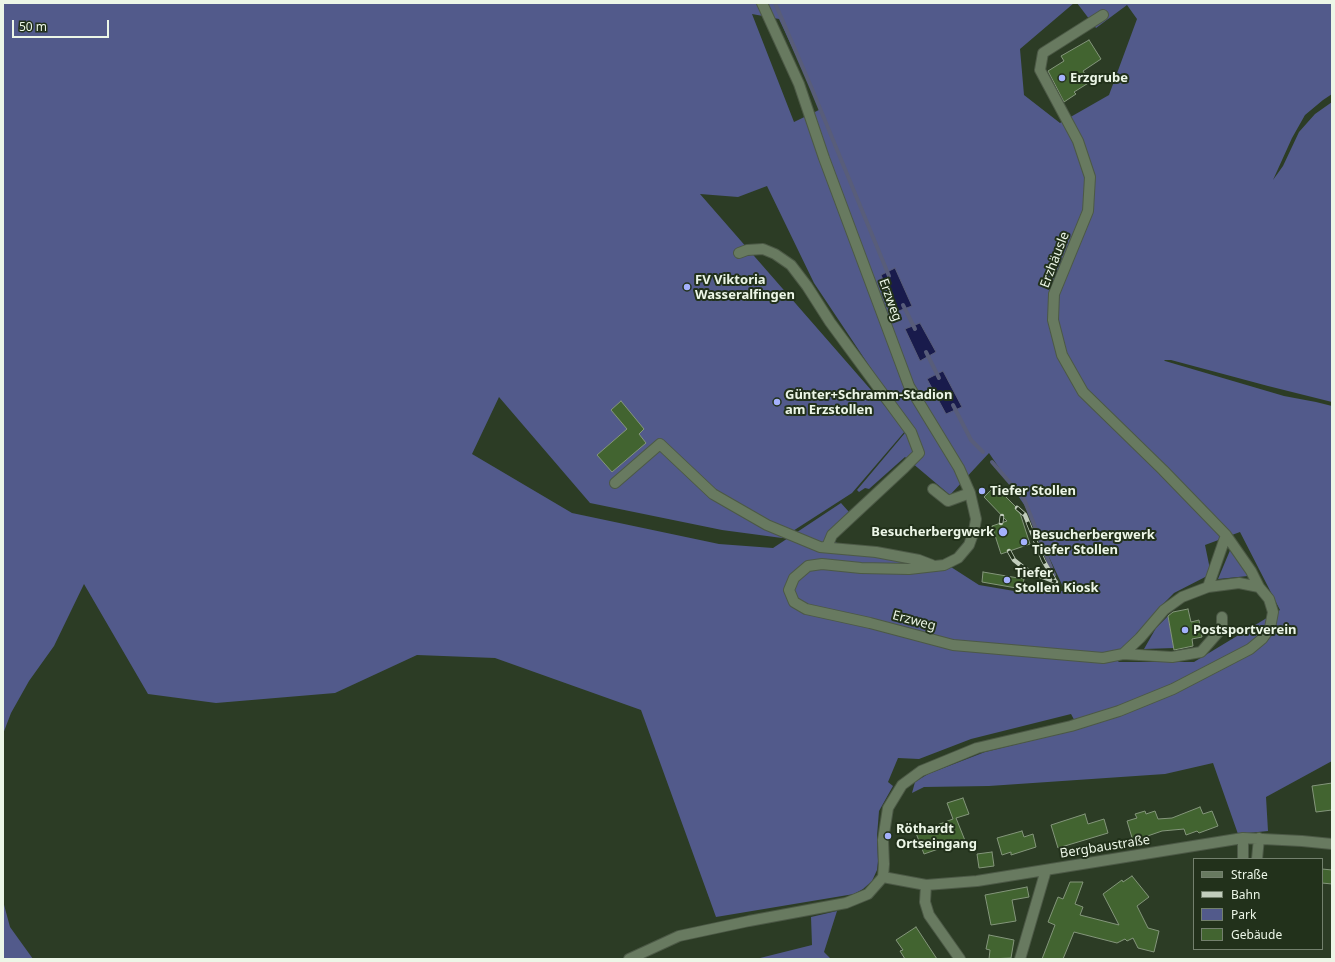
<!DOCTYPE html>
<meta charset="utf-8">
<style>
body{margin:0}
#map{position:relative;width:1335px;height:962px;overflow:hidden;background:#2c3c25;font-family:"Noto Sans",sans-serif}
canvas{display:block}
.frame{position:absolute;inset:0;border:4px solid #ecf6e7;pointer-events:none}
.legend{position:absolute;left:1193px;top:858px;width:130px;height:92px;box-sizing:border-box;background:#22311b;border:1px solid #73806d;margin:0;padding:5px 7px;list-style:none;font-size:12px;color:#ecf6e7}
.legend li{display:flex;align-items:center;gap:8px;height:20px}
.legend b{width:20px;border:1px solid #73806d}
.scale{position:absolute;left:12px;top:20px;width:97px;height:18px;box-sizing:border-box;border:2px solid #ecf6e7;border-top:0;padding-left:5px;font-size:12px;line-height:14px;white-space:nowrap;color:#ecf6e7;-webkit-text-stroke:3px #22311b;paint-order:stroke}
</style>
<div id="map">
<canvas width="1335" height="962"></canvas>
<div class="frame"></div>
<ul class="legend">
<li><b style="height:5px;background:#687a60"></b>Straße</li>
<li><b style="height:5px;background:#c1cdbc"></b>Bahn</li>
<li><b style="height:11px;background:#525a8b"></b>Park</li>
<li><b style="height:11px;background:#426430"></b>Gebäude</li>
</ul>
<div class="scale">50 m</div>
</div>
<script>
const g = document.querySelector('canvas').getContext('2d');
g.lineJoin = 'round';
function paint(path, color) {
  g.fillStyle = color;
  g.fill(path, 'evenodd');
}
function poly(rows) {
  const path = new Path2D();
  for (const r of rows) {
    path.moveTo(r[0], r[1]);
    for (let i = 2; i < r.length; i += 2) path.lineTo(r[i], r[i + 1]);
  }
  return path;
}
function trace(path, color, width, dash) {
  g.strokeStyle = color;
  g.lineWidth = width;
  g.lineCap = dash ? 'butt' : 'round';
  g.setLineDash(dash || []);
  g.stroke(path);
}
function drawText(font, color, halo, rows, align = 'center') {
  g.font = font + ' "Noto Sans",sans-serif';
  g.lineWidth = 4;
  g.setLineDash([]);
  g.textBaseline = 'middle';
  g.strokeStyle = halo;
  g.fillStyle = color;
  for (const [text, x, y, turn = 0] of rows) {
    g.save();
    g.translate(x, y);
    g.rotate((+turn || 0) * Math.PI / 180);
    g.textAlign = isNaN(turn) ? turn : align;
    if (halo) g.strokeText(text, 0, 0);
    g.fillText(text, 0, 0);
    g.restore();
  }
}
const green = poly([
 [3,3,1074,3,1020,49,1024,95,1060,123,1109,95,1137,19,1127,5,1096,28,1077,3,1332,3,1332,94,1323,100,1305,115,1292,138,1273,180,1283,166,1299,132,1315,114,1332,102,1332,402,1268,386,1171,360,1164,360,1165,361,1284,396,1316,402,1332,406,1332,761,1266,797,1268,831,1238,834,1213,763,1165,774,989,786,924,787,912,793,915,782,928,774,985,752,1079,729,1071,714,971,739,919,759,898,758,888,782,893,786,879,811,877,836,878,861,877,870,872,881,863,889,854,894,716,917,641,710,495,658,417,655,335,693,216,703,148,694,84,584,54,646,29,681,11,713,3,734],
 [752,14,779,19,821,109,794,122],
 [767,186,814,283,910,427,857,490,859,492,865,488,869,489,905,457,950,495,989,453,1025,506,1065,591,1020,592,979,585,951,567,903,560,826,540,849,512,841,503,773,548,719,544,572,513,472,454,499,397,590,503,722,530,782,538,852,493,906,430,700,194,738,197],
 [1240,532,1280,610,1194,662,1118,662,1153,618,1159,608,1174,593,1211,574,1205,545],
 [1231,548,1248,576,1218,579],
 [1168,616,1174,648,1144,649,1156,628],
 [3,901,10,927,33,959,3,959],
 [837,911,824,952,831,959,756,959,812,945,811,917]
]);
const water = poly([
 [895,268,912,306,896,312,881,275,895,268],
 [920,323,936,352,920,361,905,329,920,323],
 [943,371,962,407,946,414,927,379,943,371]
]);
const stream = poly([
 [775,3,812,89,889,276],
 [903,305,915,329],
 [926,352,939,378],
 [953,405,971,440,983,452],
 [992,462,1024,499,1054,575]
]);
const building = poly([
 [1089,40,1101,59,1083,71,1090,82,1074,92,1076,94,1064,102,1048,71,1064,61,1061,56,1089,40],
 [621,401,644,429,639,434,646,443,612,472,597,455,627,429,611,410,621,401],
 [995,486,1019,510,1030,544,1001,554,992,526,1007,521,984,497,995,486],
 [983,572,1024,579,1022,589,982,582,983,572],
 [1188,609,1191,622,1199,620,1202,637,1192,639,1193,646,1174,650,1168,616,1173,612,1188,609],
 [1332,783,1332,810,1316,812,1312,786,1332,783],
 [963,798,969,814,956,818,966,843,945,850,944,847,924,854,916,833,953,819,947,803,963,798],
 [1200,807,1203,814,1212,811,1218,826,1199,833,1197,831,1186,835,1184,829,1162,831,1133,841,1127,821,1137,818,1135,814,1145,811,1146,814,1155,811,1158,819,1172,818,1200,807],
 [1085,814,1088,824,1104,819,1108,833,1058,848,1051,825,1085,814],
 [1022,831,1024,837,1033,834,1036,847,1011,855,1011,852,1002,855,997,838,1022,831],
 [992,852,994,866,979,868,977,854,992,852],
 [1322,869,1332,870,1332,884,1322,883,1322,869],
 [1132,876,1149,897,1137,906,1148,928,1159,931,1154,952,1138,948,1133,938,1127,941,1125,939,1117,943,1074,932,1063,959,1042,959,1055,925,1048,922,1058,897,1063,899,1070,882,1083,882,1075,904,1083,907,1080,915,1119,925,1103,894,1122,880,1123,882,1132,876],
 [1027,887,1029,897,1012,900,1016,921,991,925,985,895,1027,887],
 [916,927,937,959,905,959,900,951,903,950,896,940,916,927],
 [989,935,1014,940,1011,958,989,959,990,950,986,949,989,935]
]);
const minor = poly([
 [762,3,799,84,824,158,909,386,959,468,970,493,976,519,974,531,969,545,958,558,944,565,909,569,861,568,822,564,808,566,794,578,789,590,794,602,806,609,870,623,953,645,1103,658,1123,654,1140,638,1164,610,1182,597,1208,587,1239,583,1259,587,1269,599,1273,612,1270,628,1262,639,1250,649,1173,689,1119,711,1071,726,977,748,921,771,902,785,888,808,883,840,884,864,883,877],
 [1103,15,1043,53,1040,70,1078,141,1090,177,1088,211,1054,294,1053,320,1062,355,1083,392,1163,470,1226,535,1208,587],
 [739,253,747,250,763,249,775,254,791,265,807,286,830,322,911,432,919,453,905,467,832,535,827,547],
 [615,483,660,444,713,494,767,525,820,547,876,552,919,560,932,565],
 [933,489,948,501,970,493],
 [1226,535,1251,571,1259,587],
 [1123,654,1172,657,1201,652,1222,628,1222,617],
 [1243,838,1243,859],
 [1257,859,1259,838],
 [883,877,926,885,977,881,1243,838,1302,841,1332,844],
 [926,885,925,902,929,915,960,959],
 [629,959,679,936,749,921,846,903,868,894,883,877],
 [1020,959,1046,870]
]);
const rail = poly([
 [1017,508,1025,515,1043,560,1055,581],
 [1001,523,1002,516],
 [1009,551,1014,560,1024,568,1032,573,1056,582]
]);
const markers = [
 [1062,78,4,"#a4b1fc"],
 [687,287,4,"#a4b1fc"],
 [777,402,4,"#a4b1fc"],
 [982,491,4,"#a4b1fc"],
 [1003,532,5,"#a4b1fc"],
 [1024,542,4,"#a4b1fc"],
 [1007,580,4,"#a4b1fc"],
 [1185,630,4,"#a4b1fc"],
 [888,836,4,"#a4b1fc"]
];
const poiNames = [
 ["Erzgrube",1070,78],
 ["FV Viktoria",695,280],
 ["Wasseralfingen",695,295],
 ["Günter+Schramm-Stadion",785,395],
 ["am Erzstollen",785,410],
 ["Tiefer Stollen",990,491],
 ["Besucherbergwerk",994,532,"right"],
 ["Besucherbergwerk",1032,535],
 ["Tiefer Stollen",1032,550],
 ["Tiefer",1015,573],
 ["Stollen Kiosk",1015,588],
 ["Postsportverein",1193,630],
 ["Röthardt",896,829],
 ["Ortseingang",896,844]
];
const streetNames = [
 ["Erzhäusle",1055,260,-69],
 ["Erzweg",890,300,70],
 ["Erzweg",914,621,15],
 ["Bergbaustraße",1105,847,-9]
];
paint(green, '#525a8b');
paint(water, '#191b4c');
trace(water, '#585d7a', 1);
trace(stream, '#585d7a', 4);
paint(building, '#426430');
trace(building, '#84967b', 1);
trace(minor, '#4c5946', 12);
trace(minor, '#687a60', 10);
trace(rail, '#c1cdbc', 4.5);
trace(rail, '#22311b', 3, [9]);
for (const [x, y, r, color] of markers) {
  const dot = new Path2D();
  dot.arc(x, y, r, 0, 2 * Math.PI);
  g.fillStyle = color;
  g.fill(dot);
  trace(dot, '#22311b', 1.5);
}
drawText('bold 13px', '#ecf6e7', '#22311b', poiNames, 'left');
drawText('13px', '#ecf6e7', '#22311b', streetNames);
</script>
